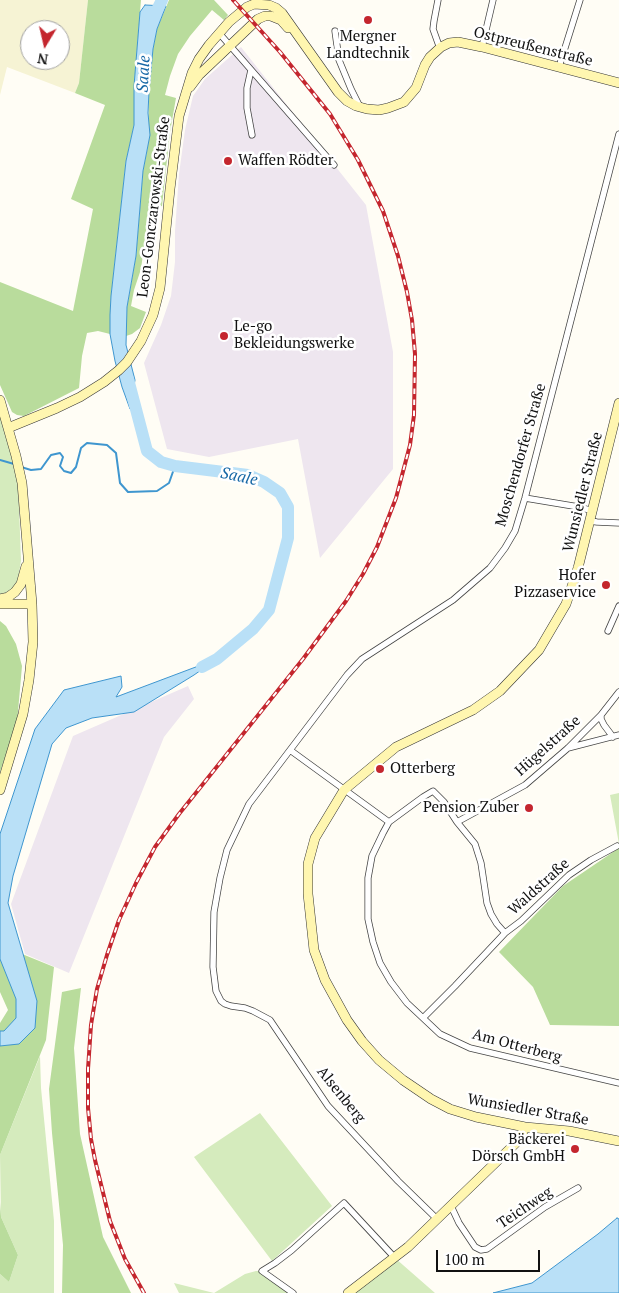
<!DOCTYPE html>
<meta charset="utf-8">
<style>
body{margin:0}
#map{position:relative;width:619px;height:1293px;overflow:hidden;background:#fffdf5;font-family:"PT Serif",serif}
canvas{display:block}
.north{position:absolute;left:20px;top:20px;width:50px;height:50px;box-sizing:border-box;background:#fff;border:1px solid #a0a0a0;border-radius:50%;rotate:189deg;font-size:14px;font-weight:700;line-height:20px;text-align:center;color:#111}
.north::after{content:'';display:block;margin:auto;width:18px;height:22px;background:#c4262e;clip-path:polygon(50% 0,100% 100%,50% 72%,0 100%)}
.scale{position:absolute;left:436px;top:1250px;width:104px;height:22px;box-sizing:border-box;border:2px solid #111;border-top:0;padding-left:6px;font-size:15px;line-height:18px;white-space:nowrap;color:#111;-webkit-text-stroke:4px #fff;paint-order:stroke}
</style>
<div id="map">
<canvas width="619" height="1293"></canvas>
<div class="north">N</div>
<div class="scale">100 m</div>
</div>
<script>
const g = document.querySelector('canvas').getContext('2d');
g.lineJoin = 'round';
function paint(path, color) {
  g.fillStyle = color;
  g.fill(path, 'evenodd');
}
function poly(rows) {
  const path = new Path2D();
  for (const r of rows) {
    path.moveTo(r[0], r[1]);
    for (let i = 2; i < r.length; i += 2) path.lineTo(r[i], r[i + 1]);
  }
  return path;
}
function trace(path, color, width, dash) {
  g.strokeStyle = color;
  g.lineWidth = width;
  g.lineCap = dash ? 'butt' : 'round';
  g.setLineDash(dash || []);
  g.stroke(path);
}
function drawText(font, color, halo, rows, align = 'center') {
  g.font = font + ' "PT Serif",serif';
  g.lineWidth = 5;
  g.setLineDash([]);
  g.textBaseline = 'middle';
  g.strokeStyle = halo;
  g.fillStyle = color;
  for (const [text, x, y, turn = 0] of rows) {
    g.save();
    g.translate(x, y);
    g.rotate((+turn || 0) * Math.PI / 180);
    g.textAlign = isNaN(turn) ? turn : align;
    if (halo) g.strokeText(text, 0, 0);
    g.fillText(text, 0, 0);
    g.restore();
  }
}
const industrial = poly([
 [241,47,366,205,393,352,393,469,320,558,298,439,209,457,167,449,144,363,161,325,171,296,175,262,175,231,179,174,185,130,193,96,205,79],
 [188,686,194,699,164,737,69,973,25,954,11,904,73,736]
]);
const farmland = poly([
 [0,0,88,0,79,83,75,93,7,67,0,95],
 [30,30,60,30,60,60,30,60]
]);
const green = poly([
 [0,406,18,478,21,561,17,586,0,596],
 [619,793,619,844,610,795],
 [40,1056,41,1088,54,1221,54,1293,0,1293,0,1274,9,1282,18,1255,1,1217,0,1155],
 [260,1113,332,1206,272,1261,194,1157],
 [395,1258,435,1293,348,1293],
 [256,1271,262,1271,293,1293,179,1293,174,1283,214,1293,245,1274]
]);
const forest = poly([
 [88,0,141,0,134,86,134,125,126,161,111,296,110,334,98,331,87,333,82,356,79,388,24,416,17,415,12,412,0,385,0,282,73,311,93,209,71,199,105,105,75,93,79,83],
 [169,0,214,0,228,15,224,20,212,10,190,36,178,54,170,76,165,95,176,98,170,132,162,206,149,209,141,269,134,290,131,306,146,312,140,328,132,334,126,336,127,307,136,256,143,171,148,146,149,91,153,49,157,29],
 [0,621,6,626,16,644,22,666,17,723,0,772],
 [619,848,619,1026,550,1025,533,987,499,952,563,886],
 [0,945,54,967,46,1040,0,1155,0,1023,8,1010,0,992],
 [81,988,74,1048,80,1134,103,1237,131,1293,62,1293,63,1245,52,1133,49,1089,62,992],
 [0,1202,1,1217,18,1255,9,1282,0,1274]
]);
const water = poly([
 [145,5,166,6,157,29,153,49,149,91,148,113,150,135,143,171,136,256,127,307,126,345,135,380,130,409,122,387,115,361,110,334,110,315,111,296,126,161,134,125,134,86,140,12,145,5],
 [217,659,194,675,134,712,92,718,66,728,52,744,13,876,8,903,37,1001,35,1028,19,1044,0,1046,0,1031,4,1031,16,1018,16,999,0,959,0,834,35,729,64,690,121,676,122,687,116,697,217,659],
 [617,1218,619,1219,619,1293,493,1293,532,1283,598,1234,617,1218]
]);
const stream = poly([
 [0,460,14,464],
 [21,467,31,470,41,469,51,455,60,453,63,457,60,466,64,471,71,473,76,467,81,448,87,443,107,445,116,453,120,483,128,492,157,491,169,483,175,466]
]);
const river = poly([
 [152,20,162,0],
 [128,379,147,451,161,462,175,466,248,475,264,482,280,493,288,507,288,538,269,610,253,629,217,659,202,667]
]);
const street = poly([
 [438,0,434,21,433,29,438,43,441,47],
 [335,31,339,60,351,89,360,107],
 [219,33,334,165],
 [482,47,493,0],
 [559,67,580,0],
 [251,70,247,88,247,108,252,135],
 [525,498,579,507,593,511],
 [590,521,597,522,619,523],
 [608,631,619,606],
 [601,715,601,719,604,725,613,737],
 [568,748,619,735],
 [290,750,389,822],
 [457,822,525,785,568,748,601,715,619,692],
 [505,933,497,924,491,914,487,903,481,863,475,844,457,822,444,802,433,791,423,797,389,822,383,833,372,856,368,878,368,919,373,942,380,963,391,982,407,1003,440,1034,470,1048,619,1083],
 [423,1018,455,986,505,933,521,921,569,875,591,860,617,846],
 [451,1206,459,1223,475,1247,481,1250,487,1249,545,1207,578,1188],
 [437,1219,398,1181,328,1106,270,1020,253,1011,245,1008,231,1006,225,1004,221,1001,216,991,213,967,214,912,220,878,227,850,249,804,347,675,362,659,453,600,490,568,505,548,515,531,525,498,619,134],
 [293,1293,262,1271,275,1263,292,1250,344,1203,395,1258]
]);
const secondary = poly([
 [190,87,199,75,258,19,265,16,271,16,281,20,288,28],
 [0,400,16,456,22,483,32,604,33,642,29,680,23,714,0,790],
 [619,403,578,568,566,604,539,650,500,691,473,710,396,747,344,790,315,838,308,864,308,894,314,950,325,980,347,1020,362,1041,379,1060,403,1080,431,1099,450,1109,476,1117,525,1127,569,1131,619,1141],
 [8,428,57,408,80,397,104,382,119,370,127,362,141,341,153,315,160,288,170,189,179,116,192,73,199,59,209,45,229,22,247,7,254,4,269,5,276,8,282,13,338,92,347,101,356,106,367,109,379,110,388,108,404,102,416,88,425,65,430,57,441,47,449,43,458,42,482,47,619,83],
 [0,599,8,597,15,592,21,584,26,566],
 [0,604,32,604],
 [348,1293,408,1247,520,1139,525,1127]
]);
const rail = poly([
 [144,1293,125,1259,110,1221,95,1160,91,1139,88,1108,88,1069,91,1025,97,989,107,955,119,920,136,883,155,847,179,814,303,659,346,601,363,574,377,547,396,498,410,445,414,415,415,354,412,320,407,292,398,256,383,211,358,160,330,114,280,52,233,0]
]);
const markers = [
 [368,20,5,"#c4262e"],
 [228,161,5,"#c4262e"],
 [224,336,5,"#c4262e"],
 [606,585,5,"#c4262e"],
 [380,769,5,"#c4262e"],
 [529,808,5,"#c4262e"],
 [575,1149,5,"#c4262e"]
];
const poiNames = [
 ["Mergner",368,37,"center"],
 ["Landtechnik",368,54,"center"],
 ["Waffen Rödter",238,161],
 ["Le-go",234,327],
 ["Bekleidungswerke",234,344],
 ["Hofer",596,576,"right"],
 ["Pizzaservice",596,593,"right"],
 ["Otterberg",390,769],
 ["Pension Zuber",519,808,"right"],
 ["Bäckerei",565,1140,"right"],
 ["Dörsch GmbH",565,1157,"right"]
];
const streetNames = [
 ["Ostpreußenstraße",533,47,14],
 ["Leon-Gonczarowski-Straße",154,207,-83],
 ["Moschendorfer Straße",521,455,-74],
 ["Wunsiedler Straße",583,492,-76],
 ["Hügelstraße",548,746,-42],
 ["Waldstraße",539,887,-42],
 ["Am Otterberg",517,1046,15],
 ["Alsenberg",341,1095,51],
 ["Wunsiedler Straße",528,1110,10],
 ["Teichweg",525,1208,-34]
];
const waterNames = [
 ["Saale",144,74,-87],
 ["Saale",239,477,12]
];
paint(industrial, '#eee6ef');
paint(farmland, '#f6f3d4');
paint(green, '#d5ebbd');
paint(forest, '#b9dc9c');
paint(water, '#b9e0f7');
trace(water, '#3f96cf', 1);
trace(stream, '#3f96cf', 2);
trace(river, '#b9e0f7', 12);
trace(street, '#444', 7);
trace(secondary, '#333', 10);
trace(street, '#fff', 5.5);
trace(secondary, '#fff6b0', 9);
trace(rail, '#c4262e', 4);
trace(rail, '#fff', 2, [5.5]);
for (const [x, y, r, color] of markers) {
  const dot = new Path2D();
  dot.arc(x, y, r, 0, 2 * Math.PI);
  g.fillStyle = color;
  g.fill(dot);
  trace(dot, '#fff', 2);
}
drawText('15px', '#111', '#fff', poiNames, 'left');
drawText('15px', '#111', '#fff', streetNames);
drawText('italic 16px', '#1768a6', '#fff', waterNames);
</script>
